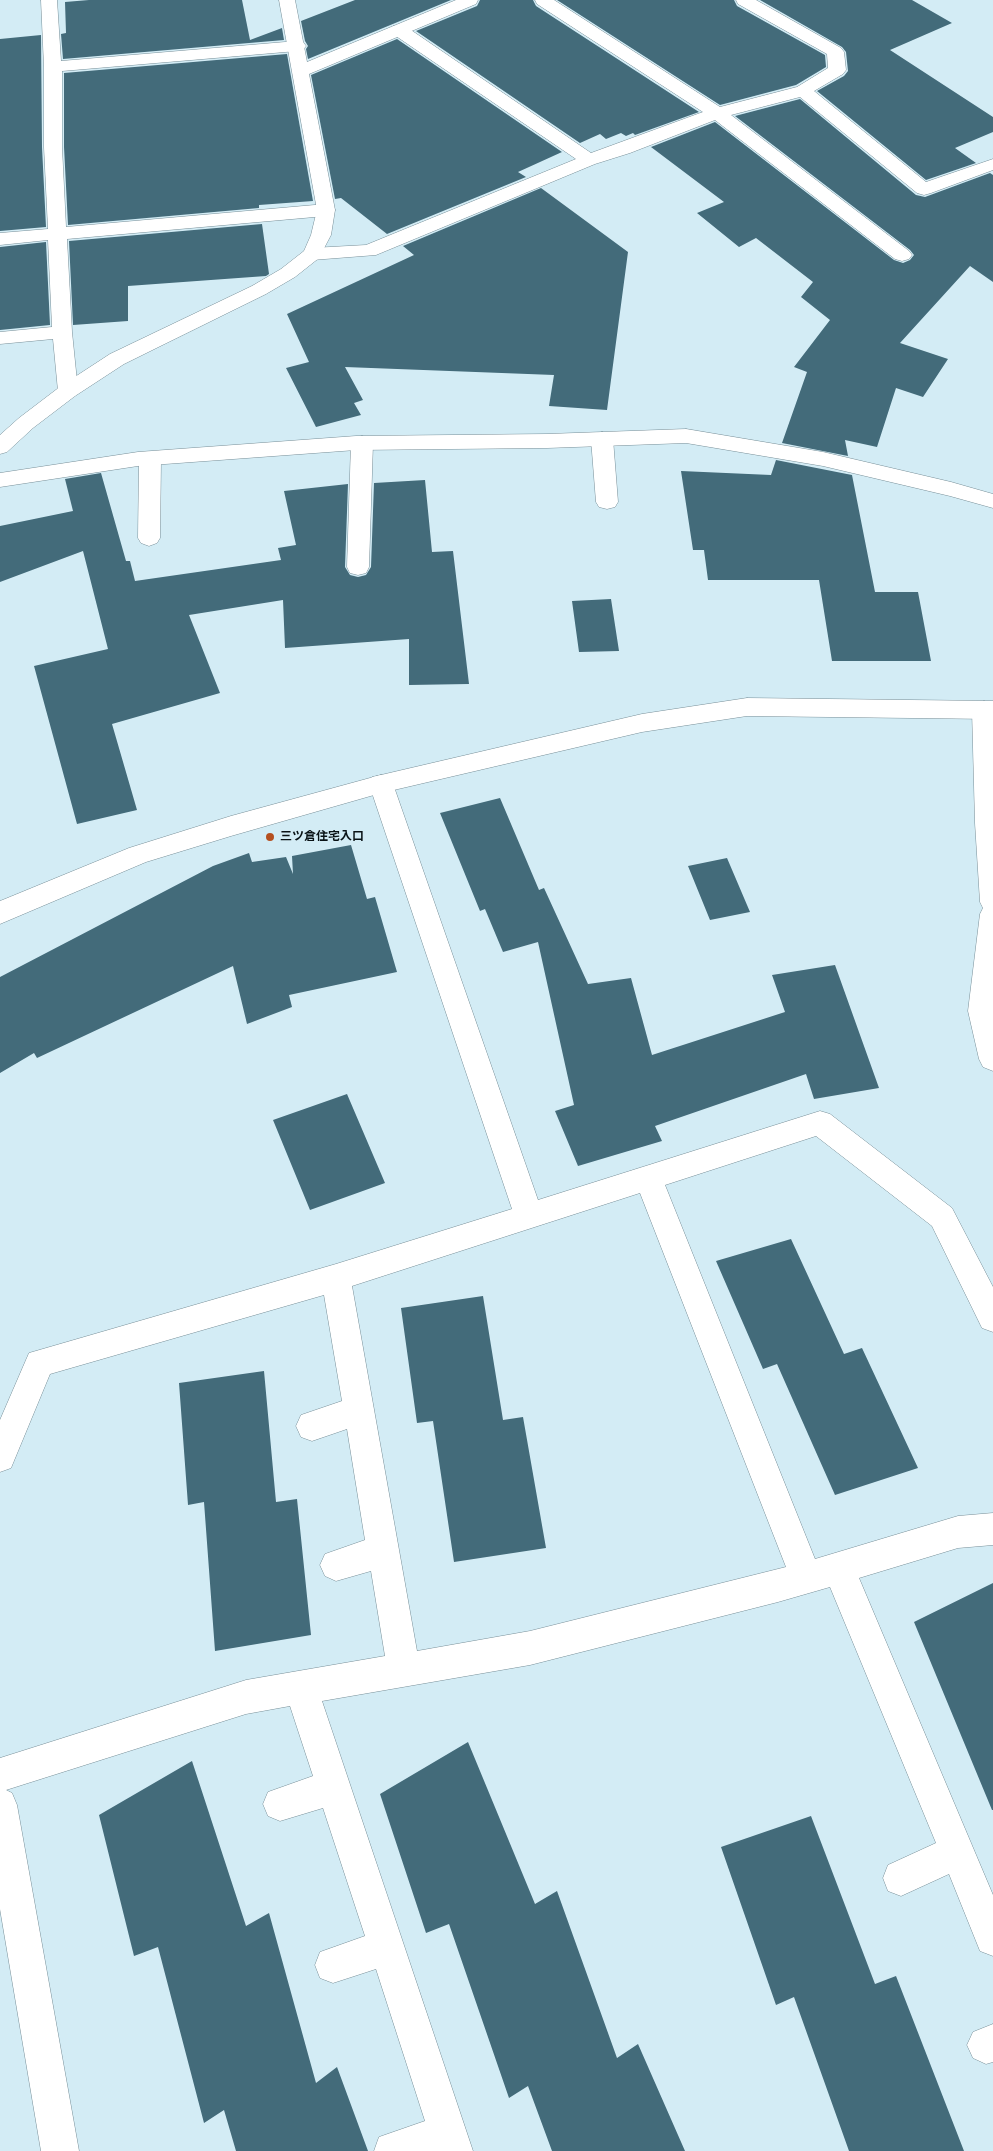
<!DOCTYPE html>
<meta charset="utf-8">
<style>
body{margin:0}
canvas{display:block;background:#d3ecf5}
</style>
<canvas width="993" height="2151"></canvas>
<script>
const g = document.querySelector('canvas').getContext('2d');
g.lineJoin = 'round';
function paint(path, color) {
  g.fillStyle = color;
  g.fill(path, 'evenodd');
}
function poly(rows) {
  const path = new Path2D();
  for (const r of rows) {
    path.moveTo(r[0], r[1]);
    for (let i = 2; i < r.length; i += 2) path.lineTo(r[i], r[i + 1]);
  }
  return path;
}
function trace(path, color, width, dash) {
  g.strokeStyle = color;
  g.lineWidth = width;
  g.lineCap = dash ? 'butt' : 'round';
  g.setLineDash(dash || []);
  g.stroke(path);
}
function drawText(font, color, halo, rows, align = 'center') {
  g.font = font + ' Rubik,"Noto Sans JP",sans-serif';
  g.lineWidth = 4;
  g.setLineDash([]);
  g.textBaseline = 'middle';
  g.strokeStyle = halo;
  g.fillStyle = color;
  for (const [text, x, y, turn = 0] of rows) {
    g.save();
    g.translate(x, y);
    g.rotate((+turn || 0) * Math.PI / 180);
    g.textAlign = isNaN(turn) ? turn : align;
    if (halo) g.strokeText(text, 0, 0);
    g.fillText(text, 0, 0);
    g.restore();
  }
}
const building = poly([
 [89,0,242,0,250,40,282,28,284,40,63,59,61,34,66,33,65,2],
 [355,0,451,0,308,59,306,49,308,46,305,41,301,21],
 [480,0,533,0,536,6,699,112,635,135,633,133,626,136,621,133,606,139,600,134,580,143,416,31,477,6],
 [557,0,734,0,737,6,825,55,826,67,796,85,720,105],
 [760,0,912,0,952,23,890,50,993,117,993,132,955,148,976,163,926,180,817,91,844,76,848,71,846,52,842,47],
 [41,35,42,147,46,227,0,231,0,39],
 [397,39,562,152,518,172,526,177,387,234,341,198,335,199,311,75],
 [287,54,313,201,259,205,259,208,68,225,64,147,64,73],
 [800,99,916,195,925,197,990,173,993,175,993,282,970,266,900,343,948,359,923,397,896,388,877,447,845,440,848,456,782,443,807,372,794,367,830,320,801,297,813,282,756,238,739,247,697,213,724,202,651,147,715,122,894,260,903,263,910,260,914,255,910,250,735,116],
 [541,188,628,252,607,410,549,406,554,375,345,367,363,400,354,403,361,415,316,427,286,368,309,362,287,314,414,255,403,246],
 [262,224,269,274,266,276,128,286,128,321,73,325,69,241],
 [46,242,50,325,0,330,0,247],
 [776,460,852,475,875,592,918,592,931,661,832,661,819,580,708,580,704,550,693,550,681,471,771,475],
 [101,473,126,561,130,561,135,581,281,560,278,548,296,545,284,491,348,484,345,567,350,575,358,577,366,575,371,567,374,483,425,480,432,552,453,551,469,684,409,685,409,639,285,648,283,600,189,615,220,693,112,724,137,810,77,824,34,666,108,649,83,551,0,582,0,526,73,511,65,479],
 [611,599,619,651,579,652,572,601],
 [500,798,539,890,544,888,588,984,631,978,652,1055,785,1012,772,975,835,965,879,1088,814,1099,806,1074,655,1126,662,1141,578,1166,555,1111,574,1105,538,942,503,952,485,909,480,911,440,813],
 [351,845,367,899,375,897,397,972,289,995,292,1007,247,1024,233,966,37,1058,34,1053,0,1073,0,977,213,866,249,853,252,862,286,857,293,874,292,856],
 [727,858,750,912,710,920,688,866],
 [347,1094,385,1183,310,1210,273,1120],
 [791,1239,844,1354,862,1348,918,1468,835,1495,777,1364,763,1369,716,1261],
 [483,1296,503,1420,523,1417,546,1548,454,1562,433,1421,417,1423,401,1308],
 [264,1371,276,1502,297,1499,311,1635,215,1651,204,1502,188,1505,179,1383],
 [993,1583,993,1810,992,1810,914,1622],
 [468,1742,535,1904,557,1891,617,2058,638,2044,685,2151,552,2151,528,2086,509,2098,449,1924,426,1933,380,1794],
 [192,1761,246,1926,269,1913,316,2083,337,2067,368,2151,236,2151,224,2110,204,2123,158,1947,134,1956,99,1815],
 [811,1816,875,1984,896,1976,964,2151,849,2151,794,1997,776,2005,721,1847]
]);
const minor = poly([
 [41,0,57,0,61,61,297,41,303,42,306,46,303,50,297,51,62,71,62,147,66,227,326,204,333,206,335,210,333,214,326,216,67,239,72,332,78,391,75,396,68,398,61,396,58,391,53,339,0,344,0,332,52,327,48,240,0,245,0,233,48,229,44,147,44,67,41,0],
 [535,0,554,0,720,107,797,87,828,68,827,54,738,4,736,0,756,0,841,48,844,52,846,70,843,74,814,91,926,182,993,159,993,170,931,193,924,195,917,193,800,97,731,115,909,251,912,255,909,259,902,261,895,259,715,120,630,153,595,164,376,255,312,260,305,258,302,254,305,250,312,248,366,245,576,159,393,34,391,30,393,26,405,26,591,153,703,112,537,4,535,0],
 [602,432,609,434,613,439,618,502,615,507,607,509,599,507,596,502,591,439,595,434,602,432],
 [362,436,369,438,373,443,369,567,366,573,358,575,350,573,347,567,351,443,355,438,362,436],
 [150,452,158,454,161,459,160,538,157,543,149,546,141,543,138,538,139,459,142,454,150,452],
 [984,701,993,705,993,1071,983,1067,979,1059,968,1011,980,914,983,908,980,902,975,823,972,710,976,704,984,701],
 [381,775,390,777,393,784,538,1200,820,1111,830,1114,952,1208,993,1287,993,1332,982,1328,932,1226,816,1136,665,1185,815,1559,958,1516,993,1513,993,1545,958,1548,859,1578,993,1895,993,1956,980,1951,949,1874,901,1896,888,1891,883,1878,888,1865,936,1843,830,1587,778,1602,530,1665,322,1701,473,2151,374,2151,379,2137,425,2121,376,1969,333,1983,320,1978,315,1965,320,1952,365,1936,323,1808,280,1821,268,1816,263,1804,268,1792,313,1776,290,1706,246,1714,6,1790,12,1793,17,1805,79,2151,41,2151,0,1909,0,1758,246,1680,385,1656,371,1571,336,1581,325,1576,320,1565,325,1554,365,1540,347,1429,312,1441,301,1437,296,1426,301,1415,342,1401,324,1295,50,1374,11,1468,0,1472,0,1420,29,1353,336,1264,512,1209,369,784,372,777,381,775],
 [640,1193,786,1567,530,1631,417,1651,352,1286,640,1193],
 [993,2024,993,2062,986,2064,973,2058,967,2045,973,2032,993,2024]
]);
const tertiary = poly([
 [279,0,295,0,307,62,456,0,478,0,476,4,309,74,335,210,331,235,319,258,295,277,266,294,124,364,75,396,33,428,7,452,0,454,0,435,19,418,61,386,110,354,252,286,281,269,304,251,311,235,317,210,279,0],
 [686,429,823,452,951,482,993,494,993,508,950,496,823,466,686,443,547,448,356,450,138,466,0,487,0,473,138,452,356,436,547,434,686,429],
 [747,698,993,701,993,719,747,716,642,732,381,793,231,836,146,862,0,924,0,901,5,899,129,848,231,816,381,775,642,714,747,698]
]);
const markers = [
 [270,837,5,"#b44f1f"]
];
const poiNames = [
 ["三ツ倉住宅入口",280,837]
];
paint(building, '#436b7a');
trace(minor, '#788f98', 1);
trace(tertiary, '#788f98', 1);
paint(minor, '#fff');
paint(tertiary, '#fff');
for (const [x, y, r, color] of markers) {
  const dot = new Path2D();
  dot.arc(x, y, r, 0, 2 * Math.PI);
  g.fillStyle = color;
  g.fill(dot);
  trace(dot, '#d3ecf5', 2);
}
drawText('bold 12px', '#091215', '#d3ecf5', poiNames, 'left');
</script>
